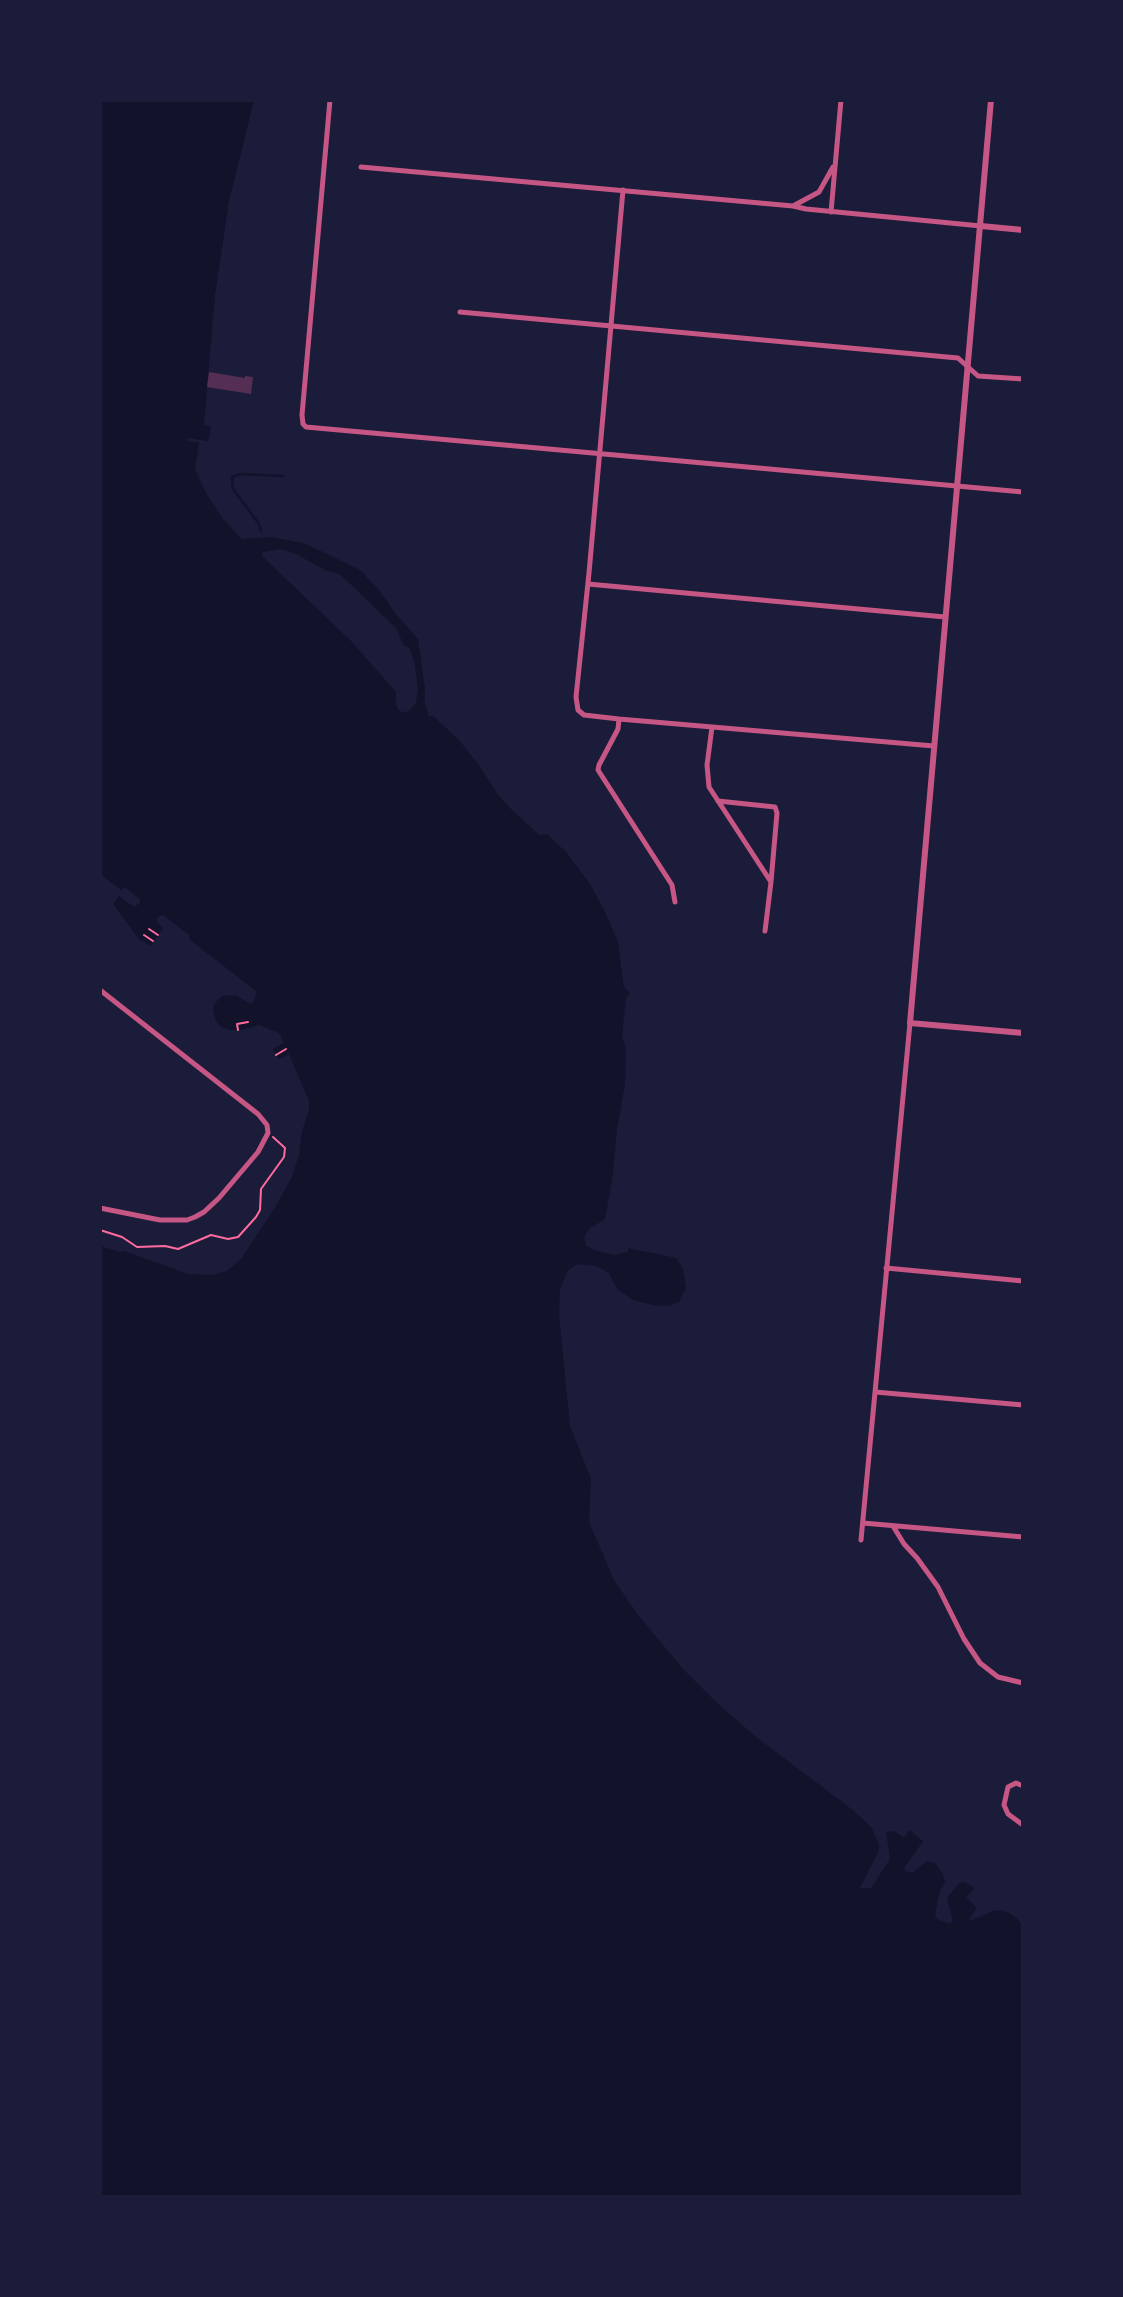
<!DOCTYPE html>
<style>
body{margin:0}
#map{position:relative;width:1123px;height:2297px;overflow:hidden;background:#1b1b3a;font-family:Quicksand,sans-serif}
canvas{display:block}
.frame{position:absolute;inset:0;border:102px solid #1b1b3a;pointer-events:none}
</style>
<div id="map">
<canvas width="1123" height="2297"></canvas>
<div class="frame"></div>
</div>
<script>
const g = document.querySelector('canvas').getContext('2d');
g.lineJoin = 'round';
function paint(path, color) {
  g.fillStyle = color;
  g.fill(path, 'evenodd');
}
function poly(rows) {
  const path = new Path2D();
  for (const r of rows) {
    path.moveTo(r[0], r[1]);
    for (let i = 2; i < r.length; i += 2) path.lineTo(r[i], r[i + 1]);
  }
  return path;
}
function trace(path, color, width, dash) {
  g.strokeStyle = color;
  g.lineWidth = width;
  g.lineCap = dash ? 'butt' : 'round';
  g.setLineDash(dash || []);
  g.stroke(path);
}
const water = poly([
 [100,100,254,100,229,201,215,295,204,425,211,427,208,441,200,440,195,469,206,493,223,519,242,539,272,537,306,544,360,570,379,590,395,613,418,639,425,688,425,704,429,716,433,716,458,739,478,764,499,796,511,809,539,835,547,834,567,853,590,884,603,908,618,941,623,982,625,989,629,991,629,995,626,998,622,1036,626,1049,625,1084,617,1130,612,1181,605,1219,589,1229,584,1237,586,1246,597,1251,614,1255,628,1252,628,1248,676,1258,683,1269,686,1288,679,1302,669,1306,653,1305,633,1300,617,1289,609,1273,596,1266,578,1264,568,1270,560,1289,559,1314,570,1426,591,1479,589,1522,615,1582,639,1616,682,1668,716,1702,756,1737,854,1811,871,1827,879,1844,879,1850,860,1888,871,1888,890,1859,886,1832,894,1831,904,1838,909,1830,923,1841,904,1868,905,1871,915,1873,915,1870,928,1861,935,1863,943,1874,945,1882,939,1893,935,1916,939,1920,950,1924,953,1921,947,1898,959,1883,964,1882,975,1888,966,1897,977,1908,969,1919,970,1921,993,1911,1002,1910,1011,1914,1023,1924,1023,2197,100,2197,100,1246,120,1252,124,1251,188,1274,212,1275,227,1271,241,1259,274,1209,292,1177,299,1155,302,1131,309,1110,309,1101,289,1054,279,1059,273,1049,284,1043,279,1033,259,1025,240,1030,231,1030,221,1027,216,1021,213,1011,214,1004,222,996,235,995,252,1005,257,992,189,939,189,935,163,915,159,916,156,920,163,929,150,946,139,939,113,904,119,896,134,907,140,903,140,899,125,887,121,890,100,874],
 [280,549,296,554,327,571,340,574,396,628,404,646,409,647,414,660,418,689,416,703,409,711,405,713,398,710,396,703,396,692,351,641,262,556,263,552]
]);
const pier = poly([
 [188,438,212,442,209,445,201,444,197,469,208,492,224,518,244,537,243,539,223,519,206,493,195,469,199,443,187,441]
]);
const stream = poly([
 [261,531,259,524,233,489,232,477,240,474,283,476]
]);
const building = poly([
 [209,372,245,378,245,376,253,377,251,394,207,387]
]);
const path = poly([
 [149,929,158,935],
 [144,935,153,941],
 [238,1030,237,1024,248,1022],
 [276,1055,286,1049],
 [100,1230,122,1237,137,1247,165,1246,178,1249,211,1235,228,1239,238,1237,256,1217,260,1210,261,1189,284,1157,285,1148,273,1137]
]);
const minor = poly([
 [330,100,302,415,303,424,306,427,1023,492],
 [361,167,793,206,806,209,981,226],
 [623,190,589,573,576,697,578,710,584,715,619,719,934,746],
 [793,206,819,192,833,167],
 [831,212,841,100],
 [460,312,958,358,978,376,1023,379],
 [588,584,945,617],
 [619,719,618,729,599,765,598,770,672,885,675,902],
 [712,727,707,765,709,787,771,882,765,931],
 [718,801,775,807,777,813,771,882],
 [100,990,258,1114,267,1125,268,1133,258,1152,219,1198,204,1212,195,1217,187,1220,160,1220,100,1208],
 [886,1268,1023,1281],
 [875,1392,1023,1405],
 [863,1523,1023,1537],
 [893,1526,904,1544,917,1558,938,1587,964,1639,980,1663,998,1677,1023,1683],
 [861,1540,910,1023],
 [1023,1786,1016,1783,1008,1787,1004,1805,1008,1814,1023,1825]
]);
const tertiary = poly([
 [991,100,910,1023,1023,1033],
 [981,226,1023,230]
]);
paint(water, '#12122b');
paint(pier, '#1b1b3a');
trace(stream, '#12122b', 2.5);
paint(building, '#542f53');
trace(path, '#ff6b9d', 2);
trace(minor, '#c65784', 5);
trace(tertiary, '#c65784', 6);
</script>
